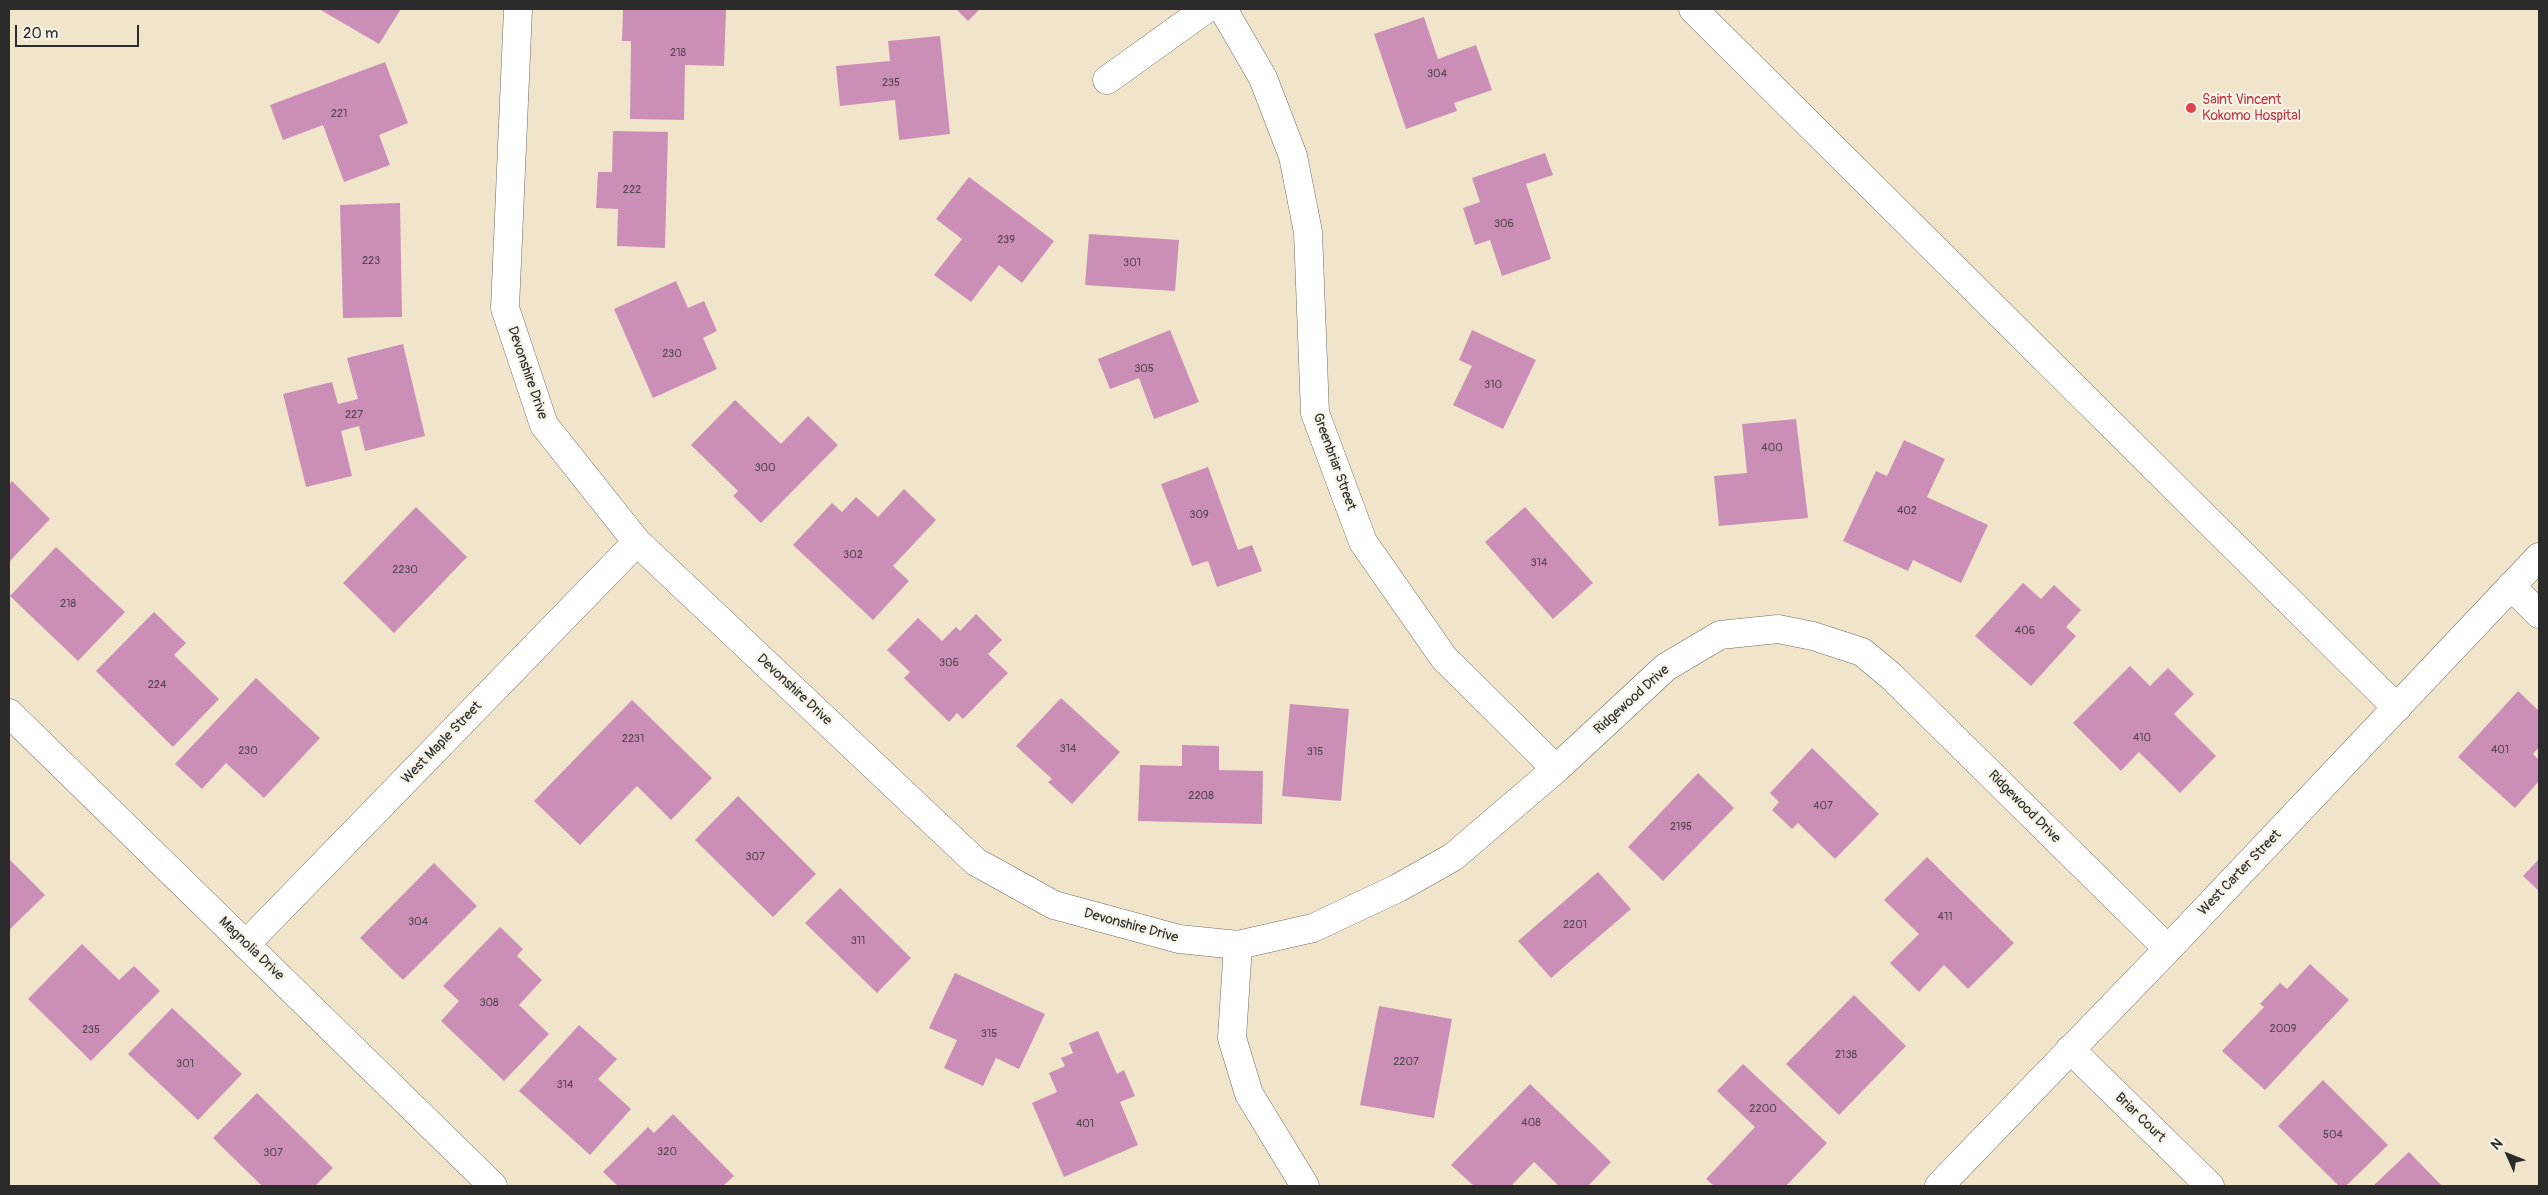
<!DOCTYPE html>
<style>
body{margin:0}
#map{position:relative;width:2548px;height:1195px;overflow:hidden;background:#f0e5ca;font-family:Pangolin,sans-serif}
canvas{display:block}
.frame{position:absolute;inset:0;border:10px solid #2b2b2b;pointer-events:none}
.north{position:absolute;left:2483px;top:1130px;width:50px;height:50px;-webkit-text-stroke:4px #f7f3e8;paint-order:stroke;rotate:314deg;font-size:14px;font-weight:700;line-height:20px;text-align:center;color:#2b2b2b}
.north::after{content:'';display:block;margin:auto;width:18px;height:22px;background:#2b2b2b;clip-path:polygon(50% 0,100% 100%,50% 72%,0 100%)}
.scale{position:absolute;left:15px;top:25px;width:124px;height:22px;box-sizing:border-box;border:2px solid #2b2b2b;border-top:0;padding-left:6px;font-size:15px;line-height:18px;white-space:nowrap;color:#2b2b2b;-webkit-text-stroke:4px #f7f3e8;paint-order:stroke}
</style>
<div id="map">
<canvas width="2548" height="1195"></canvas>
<div class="frame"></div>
<div class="north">N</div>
<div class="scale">20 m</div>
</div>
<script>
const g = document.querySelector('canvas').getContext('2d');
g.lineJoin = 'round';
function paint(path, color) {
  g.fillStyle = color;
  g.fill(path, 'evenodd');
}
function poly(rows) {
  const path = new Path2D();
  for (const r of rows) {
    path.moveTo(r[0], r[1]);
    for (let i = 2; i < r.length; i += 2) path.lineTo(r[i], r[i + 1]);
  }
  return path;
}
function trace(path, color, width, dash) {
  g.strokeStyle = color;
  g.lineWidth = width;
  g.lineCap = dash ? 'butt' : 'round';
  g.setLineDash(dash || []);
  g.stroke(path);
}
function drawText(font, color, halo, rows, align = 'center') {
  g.font = font + ' Pangolin,sans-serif';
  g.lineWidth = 4.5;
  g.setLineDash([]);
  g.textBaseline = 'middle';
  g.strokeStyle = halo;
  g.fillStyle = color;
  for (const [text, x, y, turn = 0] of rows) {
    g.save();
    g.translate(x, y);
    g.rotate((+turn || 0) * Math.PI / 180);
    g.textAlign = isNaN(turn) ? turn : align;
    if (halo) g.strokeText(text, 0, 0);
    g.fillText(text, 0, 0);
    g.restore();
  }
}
const building = poly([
 [319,9,401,9,379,44],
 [623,9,726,9,724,66,685,65,684,120,630,119,631,41,622,41],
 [956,9,980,9,968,21],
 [1424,17,1438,59,1476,45,1492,90,1454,103,1457,111,1406,129,1374,34],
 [940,36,950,134,899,140,895,100,840,106,836,66,890,61,888,41],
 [385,62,408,123,379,135,390,165,344,182,323,125,283,140,270,105],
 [613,131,668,132,665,248,617,246,618,209,596,208,598,172,612,172],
 [1545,153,1553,175,1526,184,1551,259,1502,276,1490,240,1475,245,1463,208,1480,202,1472,178],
 [969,177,1054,241,1022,283,999,265,971,302,934,275,962,239,936,219],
 [400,203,402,317,343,318,340,205],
 [1089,234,1179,240,1175,291,1085,285],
 [676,281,688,308,704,301,717,331,703,338,717,369,653,398,614,309],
 [1170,330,1199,402,1154,419,1139,378,1110,389,1098,359],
 [1472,330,1536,360,1503,429,1453,405,1472,366,1459,360],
 [403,344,425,436,365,451,359,426,341,431,352,476,306,487,283,394,332,382,338,404,358,399,347,358],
 [735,400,781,444,808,416,838,445,761,523,733,496,738,491,691,445],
 [1796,419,1808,518,1719,526,1714,476,1747,473,1742,424],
 [1904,440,1945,459,1927,497,1988,525,1961,583,1913,560,1908,571,1843,541,1876,471,1887,476],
 [1208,467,1238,550,1252,545,1262,571,1217,587,1208,561,1192,566,1161,484],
 [12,481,50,519,9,562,9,485],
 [904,489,936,520,893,566,909,581,873,620,793,545,832,503,842,512,856,497,878,517],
 [416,507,467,557,394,633,343,583],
 [1525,507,1593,583,1553,619,1485,542],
 [56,547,125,612,78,661,10,596],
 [2023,583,2041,599,2054,585,2081,610,2066,627,2076,636,2031,686,1975,636],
 [154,612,186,643,174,655,219,699,173,747,96,671],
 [976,614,1002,640,988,654,1008,673,963,719,957,713,949,722,904,678,910,672,887,650,918,618,942,641,956,627,960,631],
 [2130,666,2150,686,2168,668,2194,694,2174,714,2216,756,2180,793,2139,752,2121,771,2073,723],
 [256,678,320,738,264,798,226,763,202,789,175,764],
 [2518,691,2539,711,2539,747,2533,754,2539,760,2539,781,2515,808,2458,757],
 [1061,698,1120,752,1072,804,1048,782,1052,779,1016,746],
 [632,700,712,778,671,820,637,786,580,845,534,801],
 [1290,704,1349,709,1341,801,1282,796],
 [1182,745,1219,746,1219,770,1263,771,1262,824,1138,821,1140,765,1182,766],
 [1812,748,1879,814,1835,859,1798,823,1792,829,1772,810,1779,802,1770,793],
 [1698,773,1734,808,1663,881,1628,847],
 [738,796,816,874,773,917,695,840],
 [1927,857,2014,943,1968,989,1944,965,1919,992,1890,963,1919,934,1884,900],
 [9,859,45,895,9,930],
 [2539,859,2539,891,2523,876],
 [434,863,477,906,403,980,360,938],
 [1598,872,1631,909,1551,978,1518,941],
 [840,888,911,958,877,993,805,923],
 [500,927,523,949,517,956,542,980,519,1005,549,1034,504,1081,441,1021,459,1001,443,986],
 [82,944,119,980,134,966,160,991,91,1061,28,999],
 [2310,964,2349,1000,2265,1090,2222,1051,2264,1007,2260,1004,2280,983,2287,989],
 [955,973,1045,1014,1019,1069,996,1058,983,1086,944,1068,957,1040,929,1028],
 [1854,995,1906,1046,1839,1115,1786,1064],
 [1379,1006,1452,1019,1434,1118,1360,1105],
 [172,1008,242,1074,198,1120,128,1054],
 [579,1025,617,1059,598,1079,631,1109,590,1155,519,1091],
 [1098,1031,1117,1074,1124,1070,1135,1096,1120,1102,1138,1145,1064,1177,1032,1103,1057,1092,1049,1073,1065,1066,1061,1058,1073,1053,1069,1043],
 [1743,1064,1827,1143,1786,1186,1714,1186,1706,1179,1755,1127,1717,1091],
 [2323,1080,2388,1145,2346,1186,2339,1186,2278,1126],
 [1530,1084,1611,1162,1588,1186,1559,1186,1534,1162,1511,1186,1474,1186,1451,1165],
 [257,1093,333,1168,315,1186,262,1186,213,1138],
 [673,1114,734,1176,723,1186,618,1186,603,1172,648,1127,654,1133],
 [2409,1152,2442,1186,2373,1186]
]);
const minor = poly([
 [518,9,505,308,544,425,637,542,976,862,1054,905,1179,939,1238,945,1313,928,1398,888,1453,857,1556,769,1666,667,1720,635,1778,629,1813,636,1862,652,1891,676,2168,949],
 [1223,9,1263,78,1293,156,1308,232,1315,413,1363,542,1444,658,1556,769],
 [1693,9,2397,708],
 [1107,80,1206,9],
 [2511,586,2539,614],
 [9,713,493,1186],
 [246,944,637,542],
 [1238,945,1232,1038,1249,1094,1305,1186],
 [2070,1049,2210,1186],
 [1939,1186,2168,949,2539,557]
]);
const markers = [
 [2191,108,6,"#e0444e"]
];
const numberNames = [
 ["218",678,53],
 ["304",1437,74],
 ["235",891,83],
 ["221",339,114],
 ["222",632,190],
 ["306",1504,224],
 ["239",1006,240],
 ["223",371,261],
 ["301",1132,263],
 ["230",672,354],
 ["305",1144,369],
 ["310",1493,385],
 ["227",354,415],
 ["400",1772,448],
 ["300",765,468],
 ["402",1907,511],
 ["309",1199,515],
 ["302",853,555],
 ["314",1539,563],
 ["2230",405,570],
 ["218",68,604],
 ["406",2025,631],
 ["306",949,663],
 ["224",157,685],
 ["410",2142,738],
 ["2231",633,739],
 ["314",1068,749],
 ["401",2500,750],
 ["230",248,751],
 ["315",1315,752],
 ["2208",1201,796],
 ["407",1823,806],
 ["2195",1681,827],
 ["307",755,857],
 ["411",1945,917],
 ["304",418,922],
 ["2201",1575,925],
 ["311",858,941],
 ["308",489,1003],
 ["2009",2283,1029],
 ["235",91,1030],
 ["315",989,1034],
 ["2138",1846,1055],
 ["2207",1406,1062],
 ["301",185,1064],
 ["314",565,1085],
 ["2200",1763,1109],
 ["408",1531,1123],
 ["401",1085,1124],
 ["504",2333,1135],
 ["320",667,1152],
 ["307",273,1153]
];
const healthNames = [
 ["Saint Vincent",2202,100],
 ["Kokomo Hospital",2202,116]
];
const streetNames = [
 ["Devonshire Drive",527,373,71],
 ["Greenbriar Street",1334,462,70],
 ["Devonshire Drive",794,690,43],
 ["Ridgewood Drive",1632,700,-42],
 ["West Maple Street",442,743,-46],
 ["Ridgewood Drive",2024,807,45],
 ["West Carter Street",2240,873,-46],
 ["Devonshire Drive",1131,926,15],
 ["Magnolia Drive",251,949,44],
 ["Briar Court",2140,1118,44]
];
paint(building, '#cb8fb7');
trace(minor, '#706c63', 29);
trace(minor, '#fff', 28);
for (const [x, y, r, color] of markers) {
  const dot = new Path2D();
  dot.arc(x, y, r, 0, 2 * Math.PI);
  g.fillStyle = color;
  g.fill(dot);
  trace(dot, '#f7f3e8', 2);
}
drawText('11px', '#53444e', null, numberNames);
drawText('14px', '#be3a42', '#f7f3e8', healthNames, 'left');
drawText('14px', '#2b2b2b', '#f7f3e8', streetNames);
</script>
